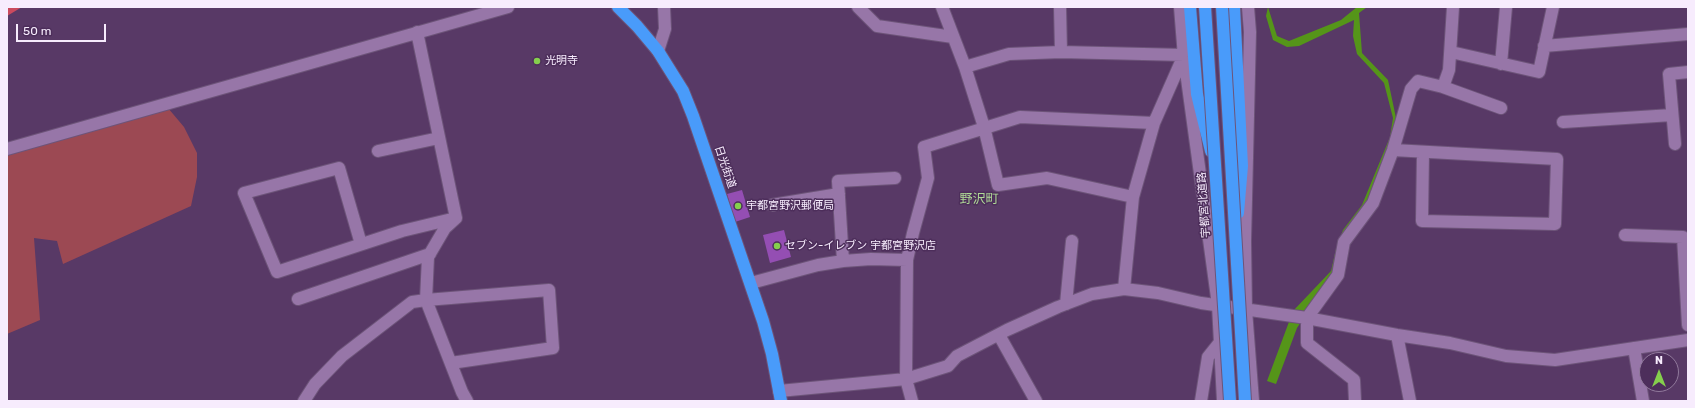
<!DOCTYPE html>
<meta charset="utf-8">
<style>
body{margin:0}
#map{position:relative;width:1695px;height:408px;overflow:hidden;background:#583966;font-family:Rubik,sans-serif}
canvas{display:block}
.frame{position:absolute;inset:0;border:8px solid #f7ecfd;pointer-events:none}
.north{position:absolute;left:1639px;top:352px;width:40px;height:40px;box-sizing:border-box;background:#4d2e5b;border:1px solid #917a9c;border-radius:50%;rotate:0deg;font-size:11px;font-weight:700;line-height:16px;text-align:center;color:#f7ecfd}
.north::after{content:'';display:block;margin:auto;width:14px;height:18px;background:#85cf4d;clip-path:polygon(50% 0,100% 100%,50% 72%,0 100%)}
.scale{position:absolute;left:16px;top:24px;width:90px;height:18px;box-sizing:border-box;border:2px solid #f7ecfd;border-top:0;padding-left:5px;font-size:12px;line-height:14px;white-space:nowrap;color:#f7ecfd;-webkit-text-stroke:3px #4d2e5b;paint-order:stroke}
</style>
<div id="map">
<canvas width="1695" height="408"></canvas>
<div class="frame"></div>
<div class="north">N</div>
<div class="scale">50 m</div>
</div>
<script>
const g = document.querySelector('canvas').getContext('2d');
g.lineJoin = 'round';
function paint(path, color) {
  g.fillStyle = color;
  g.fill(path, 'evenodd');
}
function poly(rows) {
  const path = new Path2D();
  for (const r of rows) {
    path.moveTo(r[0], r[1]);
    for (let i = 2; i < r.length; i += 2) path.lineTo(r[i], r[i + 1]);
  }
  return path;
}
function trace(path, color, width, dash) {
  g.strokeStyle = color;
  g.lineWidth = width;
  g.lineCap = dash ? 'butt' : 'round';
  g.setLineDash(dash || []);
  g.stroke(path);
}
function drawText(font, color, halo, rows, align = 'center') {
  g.font = font + ' Rubik,"Noto Sans JP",sans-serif';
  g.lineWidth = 3;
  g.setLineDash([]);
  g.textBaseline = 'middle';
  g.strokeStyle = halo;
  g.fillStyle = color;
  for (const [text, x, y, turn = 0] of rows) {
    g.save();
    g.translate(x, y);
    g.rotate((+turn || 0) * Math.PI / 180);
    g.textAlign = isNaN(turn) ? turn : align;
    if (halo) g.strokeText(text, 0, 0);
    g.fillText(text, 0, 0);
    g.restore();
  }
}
const green = poly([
 [168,108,184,127,197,153,197,177,191,206,63,264,57,241,34,238,40,320,7,334,7,153]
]);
const forest = poly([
 [7,7,22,7,7,16]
]);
const water = poly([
 [1268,7,1277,36,1289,41,1341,20,1357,7,1367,7,1359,13,1362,53,1388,80,1396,118,1394,136,1370,202,1334,271,1297,328,1276,384,1267,381,1293,311,1331,271,1336,249,1343,230,1362,205,1390,137,1393,118,1384,83,1357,54,1353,36,1354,20,1299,46,1287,47,1273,40,1266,16]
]);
const building = poly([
 [742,190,750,217,735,222,727,194],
 [784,230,791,257,770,263,763,235]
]);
const minor = poly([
 [858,7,877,26,953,37],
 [942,7,965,67,984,127,998,185,1047,178,1133,197],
 [1060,7,1061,52],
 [1180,7,1184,57,1218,305,1223,401],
 [1248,7,1250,32,1245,241,1246,310,1253,401],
 [417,32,456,218,445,228,428,257,426,300,462,392,467,401],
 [1544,46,1688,34],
 [658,51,665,29,664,7],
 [1451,52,1539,72,1553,7],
 [1501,64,1506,7],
 [965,67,1009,54,1061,52,1184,55,1154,123,1133,197,1124,289],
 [1443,87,1501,108],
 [1563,122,1672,115],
 [1675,144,1669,74,1688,72],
 [7,149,508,7],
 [1393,150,1557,159,1555,224,1422,221,1423,152],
 [378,151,439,138],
 [772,205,839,194],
 [1625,235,1683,237,1688,325],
 [361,244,339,168,244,193,277,272,402,231,456,218],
 [843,261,838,181,895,178],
 [751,283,818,265,843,261,871,259,907,260],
 [298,299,430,254],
 [1066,304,1072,241],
 [999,335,1036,401],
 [1397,335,1410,401],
 [1634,348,1643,401],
 [779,391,906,379,948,366,957,356,1007,330,1058,307,1092,294,1124,289,1158,293,1201,303,1307,318,1397,335,1450,343,1506,356,1555,360,1688,340],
 [304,401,315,384,342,356,412,302,426,300,549,290,553,348,451,363],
 [912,401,906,379,907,260,913,233,928,178,924,147,1020,117,1154,123],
 [1201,401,1208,357,1220,342],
 [1355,401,1354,380,1307,343,1307,318,1338,275,1344,242,1373,203,1393,150,1411,89,1418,81,1443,87,1449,70,1453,7]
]);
const highway = poly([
 [618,7,637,26,658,51,683,91,693,116,763,321,772,354,781,401],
 [1190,7,1197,94,1211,151],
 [1234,7,1242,166,1238,213]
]);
const highwayBridge = poly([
 [1205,7,1230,401],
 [1222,7,1245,401]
]);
const markers = [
 [537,61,4,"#85cf4d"],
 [738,206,4,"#85cf4d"],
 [777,246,4,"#85cf4d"]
];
const poiNames = [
 ["光明寺",545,61],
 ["宇都宮野沢郵便局",746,206],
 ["セブン-イレブン 宇都宮野沢店",785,246]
];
const streetNames = [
 ["日光街道",725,167,71],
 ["宇都宮北道路",1204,205,-94]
];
const quarterNames = [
 ["野沢町",979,199]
];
paint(green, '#9c4953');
paint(forest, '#cb4a5e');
paint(water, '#559519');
paint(building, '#944eb3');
trace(minor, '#6d5479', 14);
trace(highway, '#6d5479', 14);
trace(minor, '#9776a8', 12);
trace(highway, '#499bfa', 12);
trace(highwayBridge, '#6d5479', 14, []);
trace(highwayBridge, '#499bfa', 12);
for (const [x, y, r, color] of markers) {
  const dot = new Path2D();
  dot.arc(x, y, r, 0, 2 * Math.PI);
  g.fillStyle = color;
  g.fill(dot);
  trace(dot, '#4d2e5b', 1.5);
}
drawText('11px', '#f7ecfd', '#4d2e5b', poiNames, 'left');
drawText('11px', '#f7ecfd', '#4d2e5b', streetNames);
drawText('13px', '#afd996', '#4d2e5b', quarterNames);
</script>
